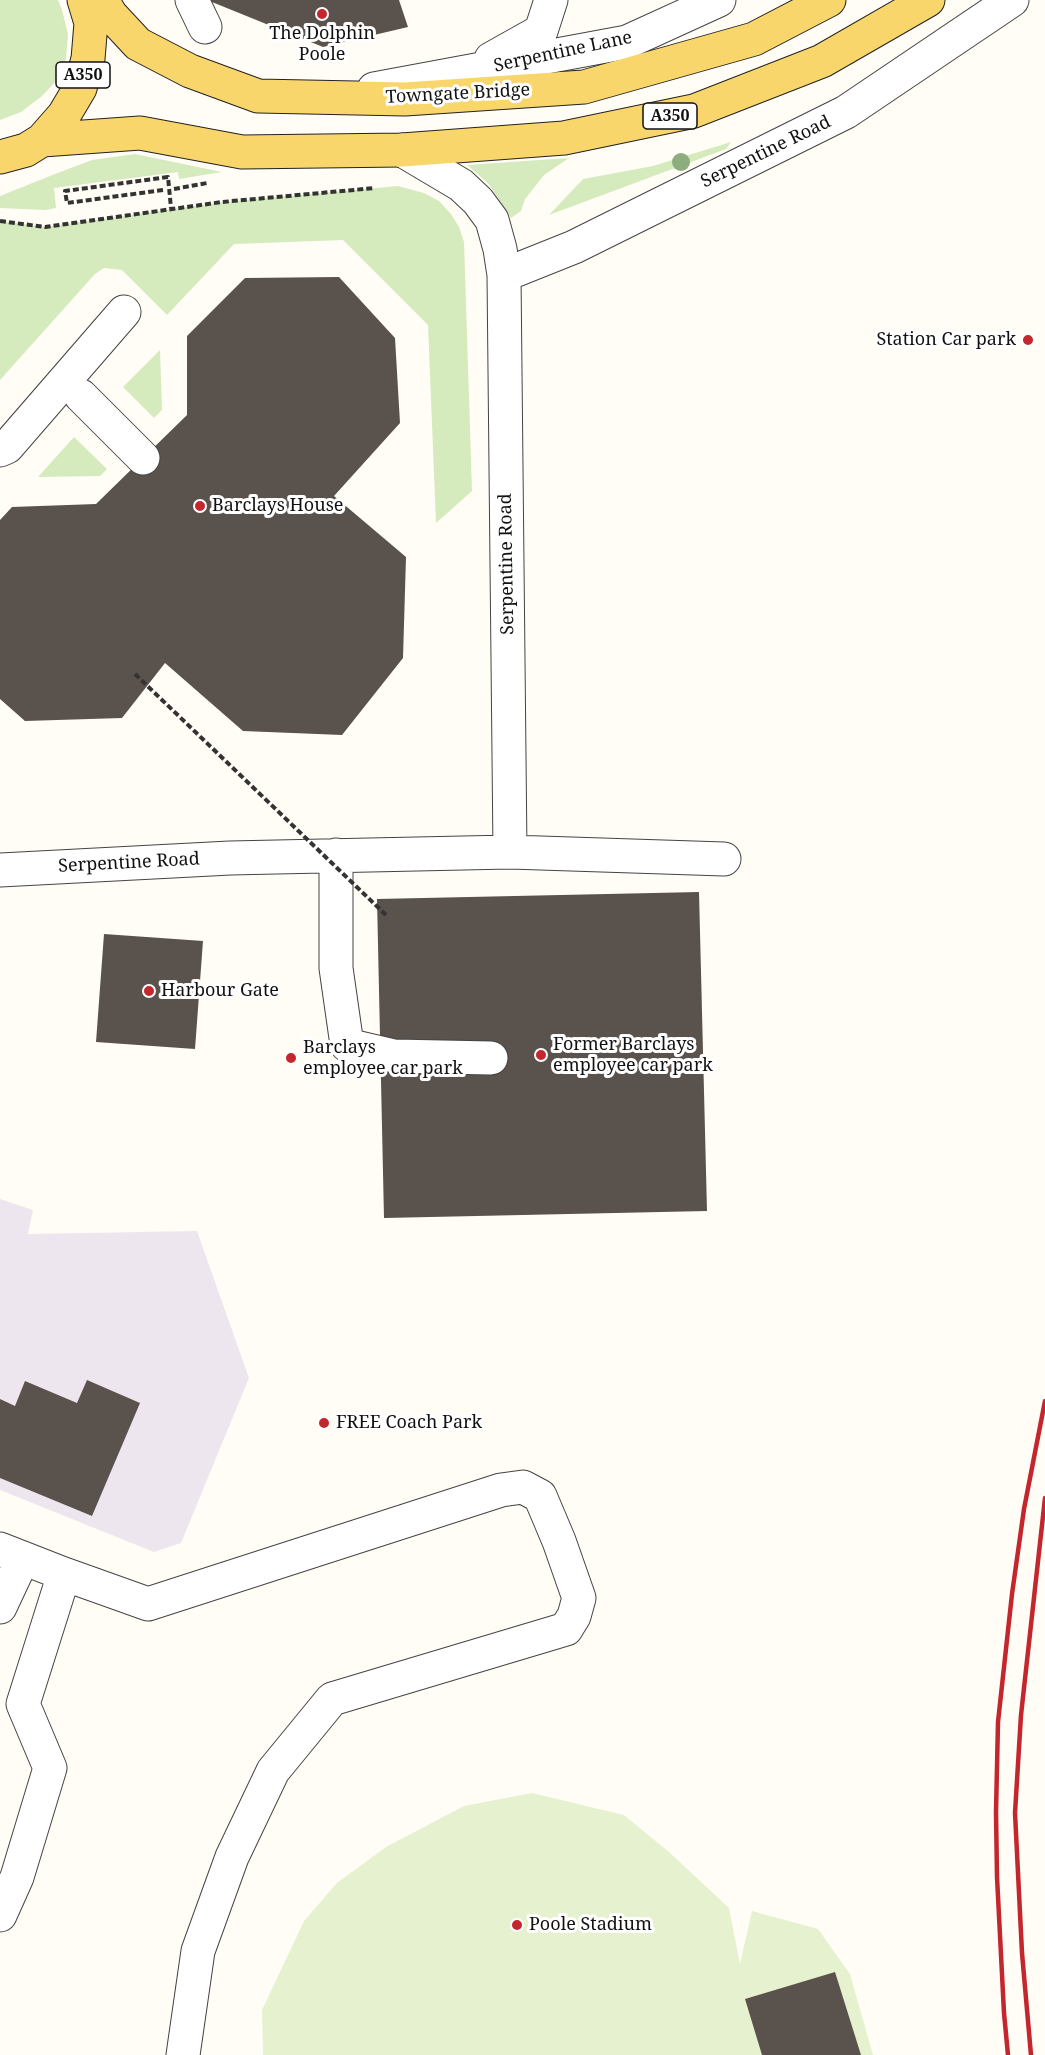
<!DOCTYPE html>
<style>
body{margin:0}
canvas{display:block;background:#fffdf5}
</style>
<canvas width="1045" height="2055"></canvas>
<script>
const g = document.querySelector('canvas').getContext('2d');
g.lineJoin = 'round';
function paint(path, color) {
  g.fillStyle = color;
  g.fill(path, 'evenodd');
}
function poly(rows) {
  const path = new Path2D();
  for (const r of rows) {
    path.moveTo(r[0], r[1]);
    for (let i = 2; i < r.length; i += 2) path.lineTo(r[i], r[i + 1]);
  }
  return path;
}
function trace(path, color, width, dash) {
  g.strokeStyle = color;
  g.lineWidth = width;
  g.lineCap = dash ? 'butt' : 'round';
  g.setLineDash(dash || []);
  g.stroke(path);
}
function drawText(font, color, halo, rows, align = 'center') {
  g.font = font + ' "Noto Serif",serif';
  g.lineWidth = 6;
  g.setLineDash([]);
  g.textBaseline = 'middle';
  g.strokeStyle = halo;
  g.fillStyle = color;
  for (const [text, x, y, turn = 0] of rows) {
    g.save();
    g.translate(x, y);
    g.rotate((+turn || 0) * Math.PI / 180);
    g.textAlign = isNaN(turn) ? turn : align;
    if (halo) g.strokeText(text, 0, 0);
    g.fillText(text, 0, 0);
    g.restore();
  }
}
const industrial = poly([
 [0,1199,33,1210,28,1234,197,1231,249,1378,181,1543,154,1552,0,1490]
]);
const green = poly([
 [0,0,58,0,62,10,68,34,66,59,57,80,42,96,21,112,0,120],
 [731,142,726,149,549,215,583,179,653,166],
 [135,154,222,172,179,179,178,172,54,188,56,208,45,210,0,208,0,196,50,176,92,160],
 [569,158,544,175,525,199,521,211,511,218,488,183,467,165],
 [398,186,424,193,439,201,451,214,459,227,464,242,472,491,436,523,428,325,343,240,234,244,167,315,122,270,104,268,95,274,0,380,0,221,45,227,222,202],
 [160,350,162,410,154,418,123,387],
 [74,437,107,469,100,476,38,477]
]);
const pitch = poly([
 [532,1793,624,1815,669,1852,729,1908,740,1964,752,1911,818,1929,850,1974,873,2055,263,2055,262,2010,304,1921,337,1883,386,1847,464,1806]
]);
const building = poly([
 [207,0,399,0,408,27,323,47],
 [339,277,395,338,400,423,334,496,406,557,403,658,342,735,243,731,165,663,122,718,25,721,0,699,0,520,12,507,96,504,187,415,187,336,245,278],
 [699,892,707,1211,384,1218,377,899],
 [104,934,203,941,195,1049,96,1042],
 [87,1380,140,1403,92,1516,0,1478,0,1399,15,1406,25,1381,77,1403],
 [835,1972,861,2055,762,2055,745,1999]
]);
const path = poly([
 [174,189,207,183],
 [163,190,67,203,65,191,168,177,171,208],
 [0,221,45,227,222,202,375,188]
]);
const minor = poly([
 [192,0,205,27],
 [491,59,541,31,551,0],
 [374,89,627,42,719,0],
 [504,275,574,247,846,112,1012,0],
 [81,396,143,458],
 [0,450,7,447,124,312],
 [510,852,724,859],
 [336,855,336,968,347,1045,394,1056,491,1058],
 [0,870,230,858,510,852,504,275,500,249,492,220,478,201,461,185,402,150],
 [0,1549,64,1574],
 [0,1607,23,1558],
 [0,1915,17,1877,50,1768,23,1704,64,1574,148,1604,501,1490,523,1487,540,1496,559,1541,579,1598,574,1616,566,1629,332,1699,273,1771,232,1857,198,1951,183,2055]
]);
const major = poly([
 [102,0,111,15,138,44,190,71,258,96,405,99,584,87,754,39,829,0],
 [42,140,140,133,242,152,402,150,564,138,694,111,822,61,928,0],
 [0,157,26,150,42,140,64,115,80,88,88,59,91,23,84,0]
]);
const rail = poly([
 [1008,2055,1004,2013,997,1877,996,1812,998,1722,1012,1594,1024,1509,1045,1401],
 [1031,2055,1022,1953,1015,1813,1021,1715,1045,1498]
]);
const pathBridge = poly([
 [135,674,387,916]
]);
const trees = [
 [681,162]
];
const markers = [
 [322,14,6,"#c4262e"],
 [1028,340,6,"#c4262e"],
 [200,506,6,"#c4262e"],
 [149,991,6,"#c4262e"],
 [541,1055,6,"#c4262e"],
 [291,1058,6,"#c4262e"],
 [324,1423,6,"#c4262e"],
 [517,1925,6,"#c4262e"]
];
const shields = [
 [83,75,54],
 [670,116,54]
];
const shieldNames = [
 ["A350",83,75],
 ["A350",670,116]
];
const poiNames = [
 ["The Dolphin",322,34,"center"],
 ["Poole",322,55,"center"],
 ["Station Car park",1016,340,"right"],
 ["Barclays House",212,506],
 ["Harbour Gate",161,991],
 ["Former Barclays",553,1045],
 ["employee car park",553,1066],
 ["Barclays",303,1048],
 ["employee car park",303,1069],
 ["FREE Coach Park",336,1423],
 ["Poole Stadium",529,1925]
];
const streetNames = [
 ["Serpentine Lane",563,52,-12],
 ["Towngate Bridge",458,94,-3],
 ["Serpentine Road",766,152,-26],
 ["Serpentine Road",507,564,-91],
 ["Serpentine Road",129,863,-3]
];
paint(industrial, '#eee6ef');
paint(green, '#d5ebbd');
paint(pitch, '#e6f2cf');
paint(building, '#5a524d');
trace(minor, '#444', 35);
trace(major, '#222', 35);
trace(path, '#333', 4, [6, 3]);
trace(minor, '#fff', 33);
trace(major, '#f9d66b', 33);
trace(rail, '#c4262e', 4.5);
trace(pathBridge, '#333', 4, [6, 3]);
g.fillStyle = '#8dad7f';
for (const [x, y] of trees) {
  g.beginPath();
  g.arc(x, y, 9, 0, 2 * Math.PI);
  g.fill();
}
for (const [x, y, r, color] of markers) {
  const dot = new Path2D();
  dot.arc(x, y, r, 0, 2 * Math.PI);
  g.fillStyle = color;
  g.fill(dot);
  trace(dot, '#fff', 2);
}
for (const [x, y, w] of shields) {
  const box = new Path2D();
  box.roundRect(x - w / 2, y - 13, w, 26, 4.5);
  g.fillStyle = '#fff';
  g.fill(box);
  trace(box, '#111', 1.5);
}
drawText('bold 16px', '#111', null, shieldNames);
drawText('18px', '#111', '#fff', poiNames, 'left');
drawText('18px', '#111', '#fff', streetNames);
</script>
